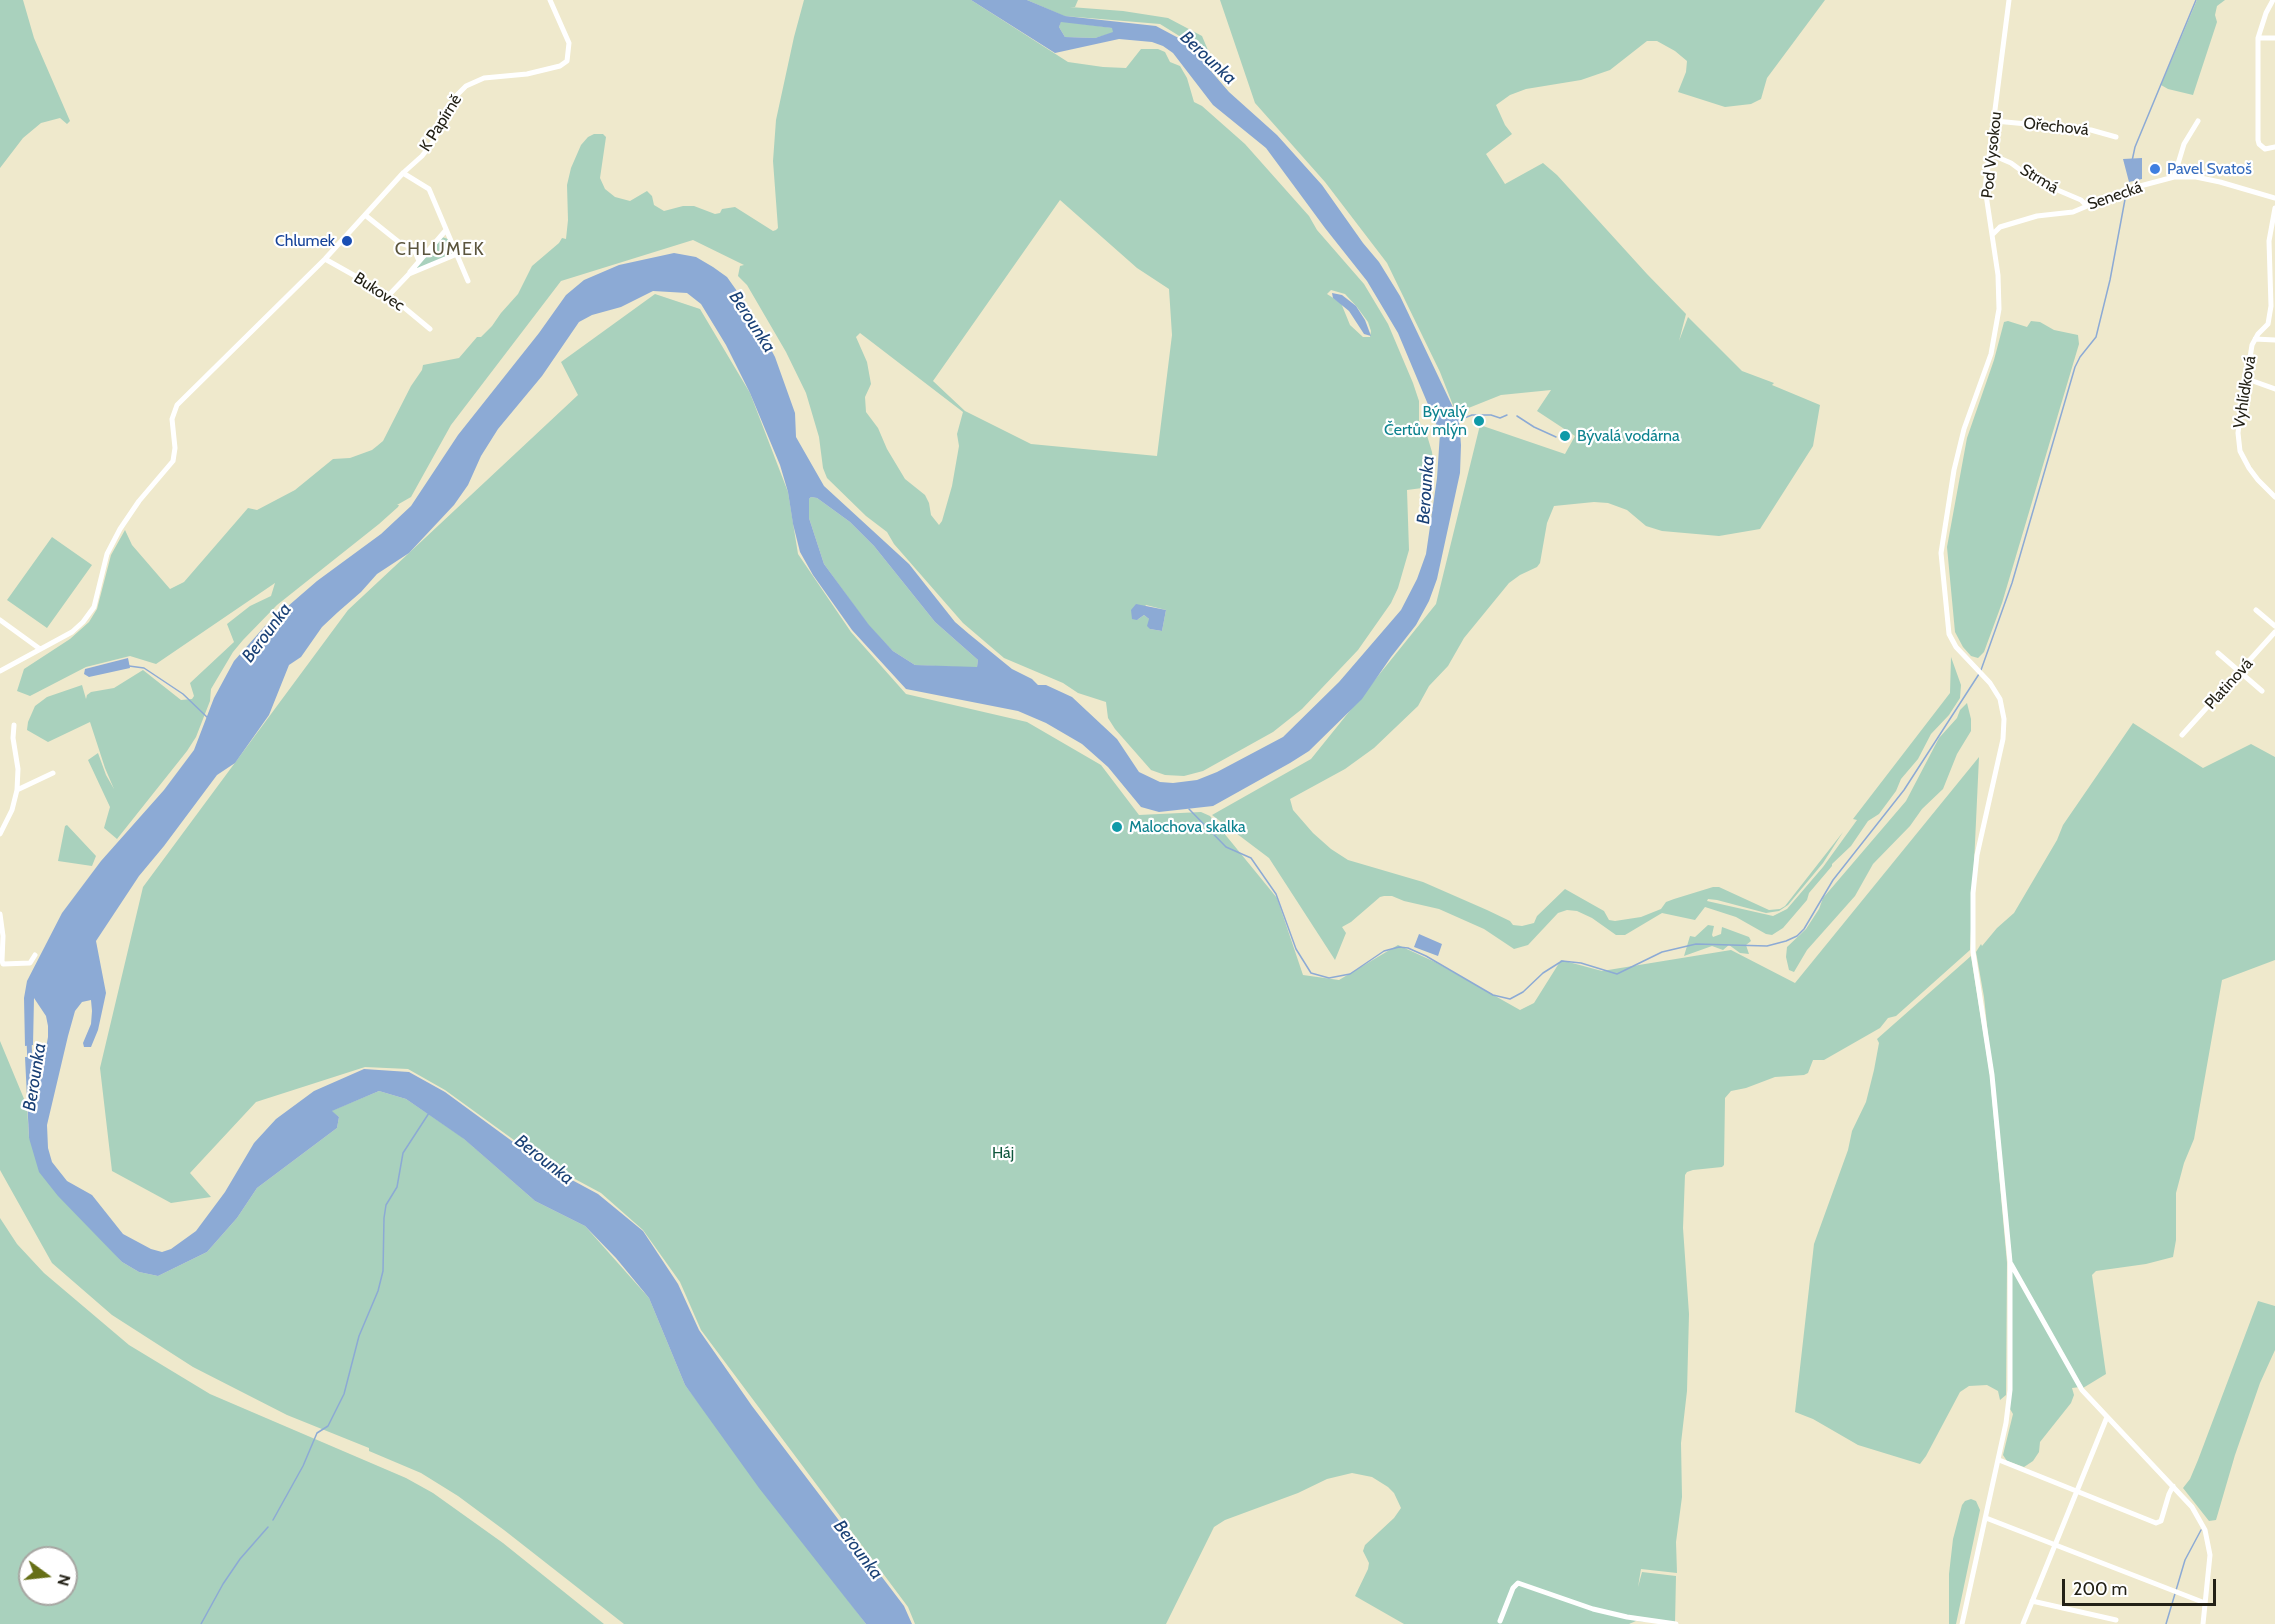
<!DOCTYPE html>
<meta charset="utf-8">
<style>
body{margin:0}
#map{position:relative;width:2275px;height:1624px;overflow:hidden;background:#efe9cc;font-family:Cabin,sans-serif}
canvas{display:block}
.north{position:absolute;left:18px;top:1546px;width:60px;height:60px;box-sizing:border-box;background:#fff;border:2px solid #a7a6a2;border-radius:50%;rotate:105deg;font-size:16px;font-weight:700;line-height:24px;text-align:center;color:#232116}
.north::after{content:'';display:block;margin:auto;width:21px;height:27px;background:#666f17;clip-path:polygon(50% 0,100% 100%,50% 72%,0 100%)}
.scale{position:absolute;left:2062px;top:1579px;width:154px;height:27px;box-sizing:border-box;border:3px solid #232116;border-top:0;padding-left:8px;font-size:18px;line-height:21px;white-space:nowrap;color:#232116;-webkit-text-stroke:4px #fff;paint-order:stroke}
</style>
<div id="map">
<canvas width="2275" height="1624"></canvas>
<div class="north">N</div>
<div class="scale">200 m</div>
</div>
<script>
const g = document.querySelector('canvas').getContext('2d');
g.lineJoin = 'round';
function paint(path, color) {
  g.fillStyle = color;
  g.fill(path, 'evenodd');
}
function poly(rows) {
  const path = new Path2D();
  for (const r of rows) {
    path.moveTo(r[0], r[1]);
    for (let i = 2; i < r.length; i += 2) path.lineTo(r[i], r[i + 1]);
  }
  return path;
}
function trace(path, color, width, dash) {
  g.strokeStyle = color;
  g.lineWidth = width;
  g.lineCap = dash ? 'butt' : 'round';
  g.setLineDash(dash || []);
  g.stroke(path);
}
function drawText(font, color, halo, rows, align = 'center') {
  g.font = font + ' Cabin,sans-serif';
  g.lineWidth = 4.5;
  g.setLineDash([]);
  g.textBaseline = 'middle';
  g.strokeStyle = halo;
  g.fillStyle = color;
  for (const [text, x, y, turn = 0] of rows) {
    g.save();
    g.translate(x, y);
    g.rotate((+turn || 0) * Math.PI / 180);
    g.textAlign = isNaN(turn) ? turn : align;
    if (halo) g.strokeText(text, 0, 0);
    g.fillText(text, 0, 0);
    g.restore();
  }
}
const green = poly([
 [0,0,23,0,34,38,70,121,67,124,60,118,41,123,23,138,0,168],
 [804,0,971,0,1068,62,1103,67,1126,68,1141,49,1158,49,1165,52,1170,62,1180,66,1187,78,1194,102,1202,106,1245,144,1309,216,1317,230,1364,284,1388,324,1413,383,1419,401,1419,421,1426,432,1432,452,1434,468,1430,487,1407,490,1409,550,1398,588,1391,603,1358,650,1302,709,1273,732,1203,771,1184,776,1165,775,1151,770,1115,729,1108,718,1106,702,1078,693,1063,683,1004,658,963,623,894,544,887,532,866,516,827,478,823,468,819,437,806,393,786,352,747,285,738,276,740,266,744,265,693,240,561,281,451,425,411,497,397,505,399,505,398,507,379,524,277,605,243,640,233,652,211,689,210,701,196,737,187,751,117,839,104,828,110,807,88,760,98,753,106,775,114,789,105,768,90,722,48,742,27,730,28,722,35,706,47,697,82,685,86,699,87,695,91,692,114,688,143,670,181,700,192,699,194,696,190,683,234,642,227,624,250,606,271,596,275,583,156,664,130,656,86,667,30,696,17,691,24,669,70,639,89,622,97,609,111,555,125,530,132,545,170,589,184,582,248,508,257,510,295,490,333,459,350,458,372,450,377,446,383,441,411,386,422,370,423,365,459,358,477,337,481,337,492,326,501,313,518,294,532,266,559,243,562,238,566,239,568,220,567,185,571,168,581,145,588,137,594,134,603,134,606,137,600,178,605,189,615,197,630,201,647,191,652,196,654,205,664,211,683,206,694,206,715,214,720,213,722,209,735,207,773,231,776,230,778,228,773,161,776,120,794,37],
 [1060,200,1137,268,1169,289,1172,335,1157,456,1031,444,965,411,933,381],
 [1331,290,1345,294,1357,307,1368,322,1371,331,1370,337,1363,337,1350,325,1341,303,1327,294],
 [860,333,963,412,957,434,959,446,952,486,942,521,939,525,931,515,929,503,925,495,905,479,887,449,878,428,866,412,865,397,871,384,867,362,856,337],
 [1146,605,1166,610,1162,631,1150,629,1149,619,1144,615,1137,620],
 [1027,0,1078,0,1075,7,1070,7,1123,11,1168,18,1202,36,1210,55,1160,24,1064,16],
 [1220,0,1825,0,1767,78,1761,99,1751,104,1725,107,1678,92,1686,72,1687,61,1675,51,1657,41,1647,41,1610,70,1581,80,1526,89,1510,95,1496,105,1505,125,1512,134,1486,154,1505,184,1543,163,1557,175,1647,274,1686,314,1679,341,1688,317,1742,371,1774,383,1772,385,1820,405,1813,446,1760,529,1719,536,1662,531,1646,526,1627,510,1608,503,1594,502,1554,506,1547,523,1540,563,1537,567,1520,575,1509,583,1464,638,1448,666,1429,686,1418,706,1374,748,1345,769,1290,799,1293,810,1313,833,1331,849,1348,860,1423,882,1487,910,1510,921,1513,925,1522,926,1534,923,1537,916,1565,889,1604,911,1609,920,1615,921,1641,917,1661,909,1666,902,1674,899,1713,887,1719,887,1769,910,1780,909,1785,906,1843,832,1823,863,1788,905,1779,911,1766,913,1717,900,1708,899,1707,901,1773,916,1787,909,1823,867,1857,820,1853,819,1950,693,1951,657,1961,685,1960,698,1949,715,1931,734,1918,759,1901,779,1896,791,1879,814,1868,821,1851,846,1832,864,1832,866,1809,893,1807,900,1783,928,1772,935,1766,934,1736,917,1705,907,1695,920,1662,913,1625,935,1616,935,1592,918,1577,911,1567,910,1558,913,1528,945,1514,949,1484,929,1439,909,1404,901,1392,896,1384,896,1380,897,1351,922,1342,927,1346,933,1335,960,1269,858,1212,815,1311,759,1436,604,1480,425,1565,454,1575,436,1537,411,1551,390,1501,395,1456,413,1440,372,1387,263,1325,182,1255,103],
 [2197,0,2225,0,2217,6,2215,15,2217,22,2193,95,2168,89,2161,85],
 [1061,21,1113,28,1113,33,1095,38,1065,37,1059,27],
 [442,237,448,239,453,249,451,256,412,272],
 [655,294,700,309,750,393,788,492,798,554,851,632,906,694,1027,722,1101,765,1139,815,1201,812,1210,816,1277,898,1303,975,1339,980,1398,945,1435,962,1520,1010,1534,1003,1561,960,1602,971,1731,950,1795,983,1979,757,1970,950,1896,1016,1888,1018,1880,1028,1824,1060,1813,1060,1808,1073,1804,1075,1775,1077,1746,1088,1731,1091,1725,1098,1724,1165,1722,1167,1693,1170,1687,1172,1685,1175,1683,1228,1689,1314,1687,1391,1681,1443,1682,1497,1676,1542,1677,1573,1641,1569,1638,1587,1642,1572,1676,1576,1675,1624,1636,1621,1629,1624,1404,1624,1355,1596,1368,1569,1369,1563,1363,1551,1365,1545,1394,1518,1401,1508,1394,1493,1388,1487,1372,1477,1352,1473,1327,1479,1298,1493,1225,1520,1214,1527,1166,1624,915,1624,908,1607,701,1330,680,1282,643,1230,601,1193,547,1164,445,1090,408,1069,365,1067,256,1102,190,1173,211,1197,171,1203,112,1171,100,1068,143,887,348,610,578,395,561,362],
 [2008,321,2027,327,2031,321,2040,322,2054,330,2078,335,2079,344,2002,603,1984,652,1978,658,1971,656,1963,647,1955,632,1947,547,1967,438,1994,360,2004,322],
 [811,497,817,498,850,522,874,546,935,622,978,660,977,668,915,665,893,651,869,626,824,564,809,518,809,499],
 [52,537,92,565,47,628,7,600],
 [1967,703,1971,719,1971,731,1957,754,1943,789,1922,809,1910,826,1873,864,1855,896,1807,950,1794,972,1789,970,1786,957,1787,947,1806,929,1819,909,1823,898,1906,801,1939,738,1957,718,1960,710],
 [2133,723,2203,768,2251,744,2275,757,2275,960,2222,980,2194,1139,2184,1163,2176,1193,2176,1240,2173,1257,2146,1264,2096,1271,2092,1275,2106,1374,2083,1388,2012,1262,1984,997,1976,952,1981,944,1982,946,1997,928,2014,913,2057,840,2063,825],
 [67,825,96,856,92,866,58,861,65,826],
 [1708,925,1714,926,1712,935,1713,937,1721,934,1722,927,1749,937,1751,941,1746,945,1749,954,1740,953,1729,945,1723,950,1712,946,1684,956,1690,936,1695,937],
 [1971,956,1990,1075,2007,1263,2006,1395,2000,1400,1998,1391,1987,1385,1969,1386,1960,1392,1926,1456,1920,1464,1858,1445,1813,1419,1795,1412,1814,1244,1848,1150,1852,1131,1866,1102,1874,1070,1879,1043,1877,1039],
 [0,1041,27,1106,29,1138,98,1235,122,1262,139,1272,158,1276,207,1252,237,1218,257,1188,337,1128,339,1117,331,1111,379,1091,406,1099,462,1137,535,1201,585,1226,649,1298,685,1385,866,1624,624,1624,504,1530,458,1496,421,1473,369,1451,369,1448,287,1415,193,1367,112,1315,52,1263,0,1170],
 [0,1218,17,1244,44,1273,129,1345,210,1394,406,1478,433,1493,503,1543,604,1624,0,1624],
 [30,1558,66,1558,66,1594,30,1594],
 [2010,1262,2080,1387,2072,1388,2074,1395,2071,1403,2040,1442,2039,1452,2033,1461,2024,1467,2007,1461,2003,1455,2013,1414,2010,1409],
 [2258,1301,2275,1306,2275,1350,2260,1383,2235,1455,2216,1520,2209,1521,2183,1488,2190,1479,2198,1460],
 [1971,1499,1976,1501,1980,1510,1956,1624,1949,1624,1949,1574,1953,1539,1962,1505,1965,1501]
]);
const water = poly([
 [971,0,1027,0,1065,16,1156,26,1186,42,1229,92,1277,135,1322,185,1363,243,1379,262,1400,296,1459,420,1461,445,1460,473,1437,579,1429,601,1416,625,1391,657,1362,699,1309,751,1290,763,1213,806,1159,812,1141,807,1108,767,1082,744,1046,723,1018,711,906,689,852,630,813,575,800,552,793,524,788,492,780,465,750,393,726,345,701,304,687,293,653,291,621,307,592,315,579,322,542,376,498,429,481,456,468,485,454,505,409,553,377,574,361,592,338,612,322,627,301,657,289,665,269,715,235,763,217,775,164,846,139,876,96,941,106,993,98,1030,91,1047,84,1047,83,1043,91,1024,92,1011,91,1000,82,1002,75,1011,68,1036,47,1125,48,1148,52,1162,67,1181,92,1195,123,1234,151,1249,162,1252,171,1249,196,1231,225,1192,254,1143,276,1119,314,1091,364,1069,409,1072,445,1092,546,1166,598,1194,643,1231,678,1284,699,1330,752,1406,904,1606,912,1624,866,1624,759,1488,685,1385,649,1298,616,1258,585,1226,535,1201,464,1139,406,1099,379,1091,332,1111,339,1117,337,1128,257,1188,237,1218,207,1252,158,1276,139,1272,122,1262,58,1196,39,1172,29,1138,25,1057,33,1057,39,1086,48,1037,48,1026,46,1016,34,998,33,1045,25,1046,24,998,27,981,62,913,101,861,164,790,194,750,214,698,234,661,265,626,317,581,381,534,411,506,458,435,539,333,566,295,584,280,619,265,674,253,696,257,713,267,727,277,749,308,775,357,795,413,796,437,824,486,909,564,955,622,969,634,1012,669,1032,679,1038,685,1046,685,1072,697,1117,739,1139,772,1160,782,1173,783,1197,780,1217,772,1283,737,1339,682,1401,610,1417,579,1426,554,1437,478,1440,433,1398,333,1367,281,1325,228,1266,148,1213,105,1173,53,1163,46,1152,42,1119,39,1055,53],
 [1061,22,1112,28,1113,32,1095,38,1065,37,1059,27],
 [811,497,817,498,850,522,874,546,935,622,978,660,977,667,915,665,893,651,869,625,824,564,809,518,809,499],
 [2142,158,2142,179,2129,182,2123,159],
 [1332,293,1342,295,1356,306,1365,320,1371,336,1364,334,1349,311,1333,298],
 [1136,604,1166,610,1162,631,1150,629,1147,626,1149,619,1144,615,1137,620,1132,619,1131,610],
 [128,658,130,668,89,677,84,674,85,669],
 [1419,934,1442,944,1438,956,1414,947]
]);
const stream = poly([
 [2132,161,2135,147,2196,0],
 [1517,416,1534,427,1556,437],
 [1459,420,1472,415,1491,415,1500,418,1507,415],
 [129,666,144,668,183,694,209,719],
 [1981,670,2012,583,2075,367,2080,357,2096,337,2110,280,2126,194],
 [1189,809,1226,847,1251,858,1276,894,1296,949,1311,973,1329,978,1350,974,1384,951,1399,947,1408,948,1426,956,1493,995,1510,999,1523,992,1543,973,1562,961,1581,963,1617,974,1662,952,1696,944,1767,946,1786,941,1797,936,1804,929,1833,880,1904,790,1979,674],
 [273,1520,303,1466,317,1433,328,1426,344,1394,359,1336,378,1291,383,1271,384,1218,386,1205,397,1187,403,1153,429,1113],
 [201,1624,223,1584,240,1559,268,1527],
 [2166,1624,2185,1560,2201,1530]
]);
const canal = poly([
 [29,1040,30,1064]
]);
const minor = poly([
 [2273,0,2266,13,2258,38,2275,38],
 [2258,38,2258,140,2259,144,2265,149,2275,147],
 [1995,121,2091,130,2116,137],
 [1990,154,2011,163,2034,180,2081,200,2086,205],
 [403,173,429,189,468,281],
 [2174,177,2184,144,2198,121],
 [2275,208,2269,241,2271,306,2268,324,2258,334,2252,345,2247,377,2250,380,2242,401,2238,433,2240,451,2249,468,2258,480,2275,497],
 [365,215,400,243,413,247,419,261],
 [1993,234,2000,227,2037,216,2073,212,2125,190,2174,177,2196,177,2220,182,2275,198],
 [325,259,389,295,430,329],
 [410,272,446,230],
 [389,295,409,274,457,254],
 [2255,339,2275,340],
 [2250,380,2275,389],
 [2256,610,2275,626],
 [0,620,40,649],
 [2218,653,2262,691],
 [0,671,72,632,83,622,94,607,107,554,120,529,139,501,173,461,175,448,172,419,177,405,325,259,403,173,422,156,433,142,455,97,466,86,484,78,527,74,560,66,567,61,569,43,550,0],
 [2182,735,2275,632],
 [17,790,53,773],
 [0,834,12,810,17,790,18,769,13,738,14,725],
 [0,914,3,936,2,961,3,964,30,963,35,955],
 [2011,1264,2082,1390,2192,1507,2205,1530,2210,1555,2203,1624],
 [1999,1460,2156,1523,2161,1521,2169,1494,2173,1486],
 [1986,1518,2205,1603],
 [2032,1601,2116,1620],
 [1500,1621,1513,1588,1518,1583,1593,1609,1627,1617,1676,1624],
 [1962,1624,2006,1423,2010,1390,2010,1262,1992,1075,1973,952,1973,893,1977,855,2003,739,2004,719,2000,699,1990,683,1956,647,1949,634,1941,553,1954,470,1964,429,1991,354,1999,309,1998,275,1985,188,2009,0],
 [2023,1624,2107,1417]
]);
const markers = [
 [2155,169,6,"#3f7fe0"],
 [347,241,6,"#1a4fb4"],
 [1479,421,6,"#0f9aa8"],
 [1565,436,6,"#0f9aa8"],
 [1117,827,6,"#0f9aa8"]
];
const streetNames = [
 ["K Papírně",441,123,-58],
 ["Ořechová",2056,127,6],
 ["Pod Vysokou",1992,155,-84],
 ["Strmá",2039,179,31],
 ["Senecká",2115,196,-19],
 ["Bukovec",379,292,33],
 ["Vyhlídková",2245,392,-81],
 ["Platinová",2229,684,-48]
];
const shopNames = [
 ["Pavel Svatoš",2167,169]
];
const transitNames = [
 ["Chlumek",335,241]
];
const cultureNames = [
 ["Bývalý",1467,412,"right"],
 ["Čertův mlýn",1467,430,"right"],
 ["Bývalá vodárna",1577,436],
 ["Malochova skalka",1129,827]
];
const parkNames = [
 ["Háj",1003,1153]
];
const waterNames = [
 ["Berounka",1208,58,43],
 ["Berounka",752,322,57],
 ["Berounka",1426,490,-86],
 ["Berounka",267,633,-53],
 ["Berounka",35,1077,-81],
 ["Berounka",544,1160,38],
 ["Berounka",858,1550,53]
];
const neighbourhoodNames = [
 ["CHLUMEK",440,250]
];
paint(green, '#a9d1bd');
paint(water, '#8caad5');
trace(stream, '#8caad5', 1.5);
trace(canal, '#8caad5', 5);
trace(minor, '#fff', 5);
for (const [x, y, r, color] of markers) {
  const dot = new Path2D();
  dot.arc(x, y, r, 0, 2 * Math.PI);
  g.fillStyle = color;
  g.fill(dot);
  trace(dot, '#fff', 2);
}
drawText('16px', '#232116', '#fff', streetNames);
drawText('16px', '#366cbe', '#fff', shopNames, 'left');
drawText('16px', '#164399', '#fff', transitNames, 'right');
drawText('16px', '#0d838f', '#fff', cultureNames, 'left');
drawText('16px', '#10573d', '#fff', parkNames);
drawText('italic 18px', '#1a4176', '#fff', waterNames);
g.letterSpacing = '1.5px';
drawText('18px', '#5b553d', '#fff', neighbourhoodNames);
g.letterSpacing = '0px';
</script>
